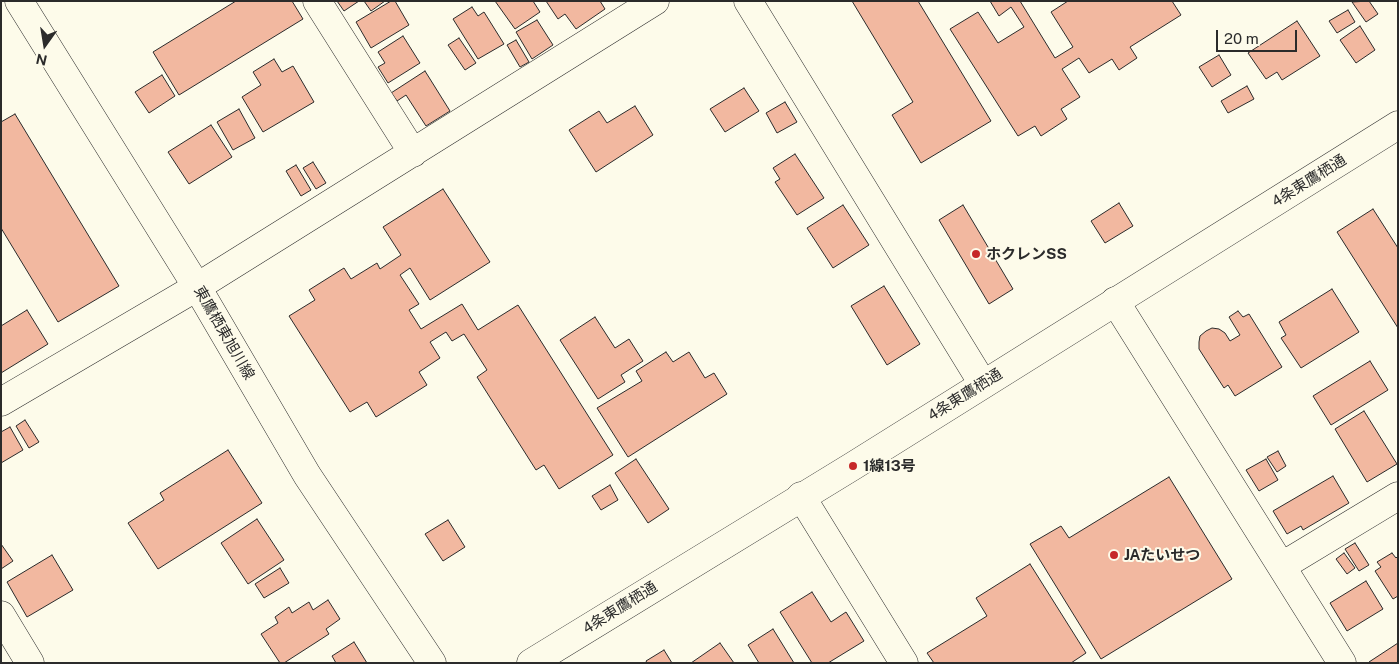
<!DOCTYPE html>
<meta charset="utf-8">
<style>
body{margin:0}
#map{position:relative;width:1399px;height:664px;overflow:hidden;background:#fdfbea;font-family:"Public Sans",sans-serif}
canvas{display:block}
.frame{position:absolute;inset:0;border:2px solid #2b2b2b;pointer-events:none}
.north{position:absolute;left:20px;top:20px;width:50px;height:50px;-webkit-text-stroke:4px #fdfbea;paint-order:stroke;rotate:193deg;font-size:14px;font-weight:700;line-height:20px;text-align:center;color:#2b2b2b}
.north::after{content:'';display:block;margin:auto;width:18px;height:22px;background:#2b2b2b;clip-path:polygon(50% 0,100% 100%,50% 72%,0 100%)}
.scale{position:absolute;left:1216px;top:30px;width:81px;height:22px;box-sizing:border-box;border:2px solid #2b2b2b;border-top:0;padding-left:6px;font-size:15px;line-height:18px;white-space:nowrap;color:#2b2b2b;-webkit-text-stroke:4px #fdfbea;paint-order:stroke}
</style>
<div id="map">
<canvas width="1399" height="664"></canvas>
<div class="frame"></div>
<div class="north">N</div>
<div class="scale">20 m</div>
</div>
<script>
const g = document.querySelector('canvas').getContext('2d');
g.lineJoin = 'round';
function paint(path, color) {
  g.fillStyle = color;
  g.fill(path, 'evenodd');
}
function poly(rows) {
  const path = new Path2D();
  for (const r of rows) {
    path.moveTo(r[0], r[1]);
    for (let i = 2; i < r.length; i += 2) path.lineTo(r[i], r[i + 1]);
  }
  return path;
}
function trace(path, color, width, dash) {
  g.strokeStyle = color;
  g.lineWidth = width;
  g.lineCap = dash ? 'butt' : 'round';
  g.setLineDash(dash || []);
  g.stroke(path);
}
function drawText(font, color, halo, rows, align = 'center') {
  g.font = font + ' "Public Sans","Noto Sans JP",sans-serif';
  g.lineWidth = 4;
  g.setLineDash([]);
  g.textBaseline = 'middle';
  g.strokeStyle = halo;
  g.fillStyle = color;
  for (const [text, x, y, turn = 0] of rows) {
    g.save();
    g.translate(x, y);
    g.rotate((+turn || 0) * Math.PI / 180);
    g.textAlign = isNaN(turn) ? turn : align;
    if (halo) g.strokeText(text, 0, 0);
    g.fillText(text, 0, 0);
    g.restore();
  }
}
const building = poly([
 [236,1,292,1,303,19,179,95,153,52,236,1],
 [337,1,359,1,344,11,337,1],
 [364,1,385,1,371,11,364,1],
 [391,1,395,1,409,25,371,48,356,22,391,1],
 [495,1,533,1,540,12,515,29,495,1],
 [546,1,600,1,605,9,576,29,565,14,558,19,546,1],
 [852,1,918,1,991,121,921,163,892,115,913,102,852,1],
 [990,1,1020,1,1055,58,1073,47,1051,12,1068,1,1172,1,1181,15,1130,47,1137,58,1119,70,1112,59,1089,73,1079,58,1062,69,1080,97,1061,109,1067,119,1041,136,1035,126,1018,136,950,29,978,12,998,43,1024,27,1011,7,999,16,990,1],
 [1369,1,1378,14,1366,22,1352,2,1369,1],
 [472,7,478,16,484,12,504,44,478,59,453,19,472,7],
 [1348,10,1355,22,1337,33,1329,21,1348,10],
 [537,20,553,45,532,59,516,32,537,20],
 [1297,21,1320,56,1282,80,1277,72,1266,79,1248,53,1297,21],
 [1360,26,1375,50,1356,63,1340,40,1360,26],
 [403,36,420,63,388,83,378,67,385,63,378,52,403,36],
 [459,38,476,63,465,70,448,45,459,38],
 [516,40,529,62,520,67,507,45,516,40],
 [1219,55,1231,75,1212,87,1199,67,1219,55],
 [274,59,282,72,293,66,314,102,263,132,242,97,261,85,253,72,274,59],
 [425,71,450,111,426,126,406,95,397,101,391,93,425,71],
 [162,75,175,96,149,113,135,92,162,75],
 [1247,86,1254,99,1228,113,1221,101,1247,86],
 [744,88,759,111,725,132,710,109,744,88],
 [785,102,797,122,777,133,766,113,785,102],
 [635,106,653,135,596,172,569,130,599,111,607,123,635,106],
 [239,109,255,138,233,150,217,122,239,109],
 [15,114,119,286,58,322,1,228,1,122,15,114],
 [211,125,232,157,189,184,168,152,211,125],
 [795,154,824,198,797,215,775,182,780,179,773,168,795,154],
 [313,162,326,183,316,189,303,168,313,162],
 [296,165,311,190,301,196,286,171,296,165],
 [443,189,490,262,430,300,410,268,400,275,419,304,409,310,421,329,462,304,478,330,518,305,613,455,559,489,544,465,536,470,477,377,487,370,464,334,452,341,446,332,430,342,440,358,419,372,427,385,376,417,367,402,350,412,289,316,315,300,309,290,344,268,351,279,377,263,380,269,401,255,383,227,443,189],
 [1119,203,1133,226,1105,243,1091,221,1119,203],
 [843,205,869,245,833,268,807,228,843,205],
 [963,205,1013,289,989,304,939,220,963,205],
 [1373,209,1398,248,1398,328,1337,232,1373,209],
 [884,286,920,344,887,365,851,306,884,286],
 [1332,289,1359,332,1301,368,1281,338,1286,335,1279,322,1332,289],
 [27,310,48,344,1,373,1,326,27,310],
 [1238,311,1243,317,1249,314,1282,367,1235,396,1228,385,1224,388,1199,349,1199,342,1200,336,1206,331,1212,328,1219,329,1225,333,1230,341,1240,335,1229,317,1238,311],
 [595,317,615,348,629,339,643,361,621,375,625,382,598,399,560,340,595,317],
 [666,352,673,362,689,352,705,378,714,373,727,394,628,457,597,408,642,381,636,371,666,352],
 [1370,361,1388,390,1331,425,1313,396,1370,361],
 [1364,411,1397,464,1367,482,1335,429,1364,411],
 [25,420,39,442,29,448,16,426,25,420],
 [10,427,23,450,1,463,1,432,10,427],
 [228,450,262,503,158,569,128,523,164,500,160,493,228,450],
 [1278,451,1286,466,1277,472,1267,457,1278,451],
 [636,459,669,509,648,523,615,473,636,459],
 [1266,459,1278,480,1259,491,1246,470,1266,459],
 [1333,476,1349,503,1303,530,1301,526,1287,534,1273,511,1333,476],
 [1169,477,1232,579,1101,659,1030,544,1061,526,1069,538,1169,477],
 [610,485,618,500,601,510,592,496,610,485],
 [257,519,284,560,248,584,221,543,257,519],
 [448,520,465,547,443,561,425,534,448,520],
 [1355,543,1369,565,1359,571,1345,549,1355,543],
 [1,544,13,561,1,569,1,544],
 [1344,553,1355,568,1347,574,1336,559,1344,553],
 [1392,553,1396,558,1398,556,1398,596,1393,599,1375,571,1381,567,1377,562,1392,553],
 [52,555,73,590,27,617,7,582,52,555],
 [1030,564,1086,653,1071,663,934,663,927,653,987,616,976,598,1030,564],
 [280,568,289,583,264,598,255,584,280,568],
 [1366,581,1383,609,1347,631,1330,603,1366,581],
 [812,592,831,622,846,612,864,641,828,663,812,663,780,612,812,592],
 [328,600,340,619,326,629,329,634,284,663,280,663,261,634,278,623,275,617,289,607,292,613,309,602,313,610,328,600],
 [773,629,794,663,759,663,748,645,773,629],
 [354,642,367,663,336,663,332,656,354,642],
 [720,643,734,663,691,663,720,643],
 [1398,643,1398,663,1369,663,1369,662,1398,643],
 [664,650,672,663,647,663,646,661,664,650]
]);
const minor = poly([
 [317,1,413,153],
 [748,1,983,384],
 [1115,301,1342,663],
 [1,402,197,287,655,1],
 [801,496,904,663],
 [1282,566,1398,496],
 [1,615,30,663]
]);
const major = poly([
 [19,1,197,287,307,475,432,663]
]);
const highway = poly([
 [531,663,853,466,1398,125]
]);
const markers = [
 [976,254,5,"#c62828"],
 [853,466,5,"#c62828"],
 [1114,555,5,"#c62828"]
];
const streetNames = [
 ["4条東鷹栖通",1309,181,-32],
 ["東鷹栖東旭川線",224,333,60],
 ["4条東鷹栖通",965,395,-32],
 ["4条東鷹栖通",620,608,-32]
];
const poiNames = [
 ["ホクレンSS",986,254],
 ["1線13号",863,466],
 ["JAたいせつ",1124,555]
];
paint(building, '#f2b8a0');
trace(building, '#2b2b2b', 1);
trace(minor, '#2b2b2b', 29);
trace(major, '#2b2b2b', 29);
trace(highway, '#2b2b2b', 29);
trace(minor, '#fdfbea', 28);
trace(major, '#fdfbea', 28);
trace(highway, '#fdfbea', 28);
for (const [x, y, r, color] of markers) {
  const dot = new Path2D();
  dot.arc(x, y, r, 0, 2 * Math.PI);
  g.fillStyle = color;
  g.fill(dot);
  trace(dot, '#fdfbea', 2);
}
drawText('15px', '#2b2b2b', '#fdfbea', streetNames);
drawText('bold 15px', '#2b2b2b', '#fdfbea', poiNames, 'left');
</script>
